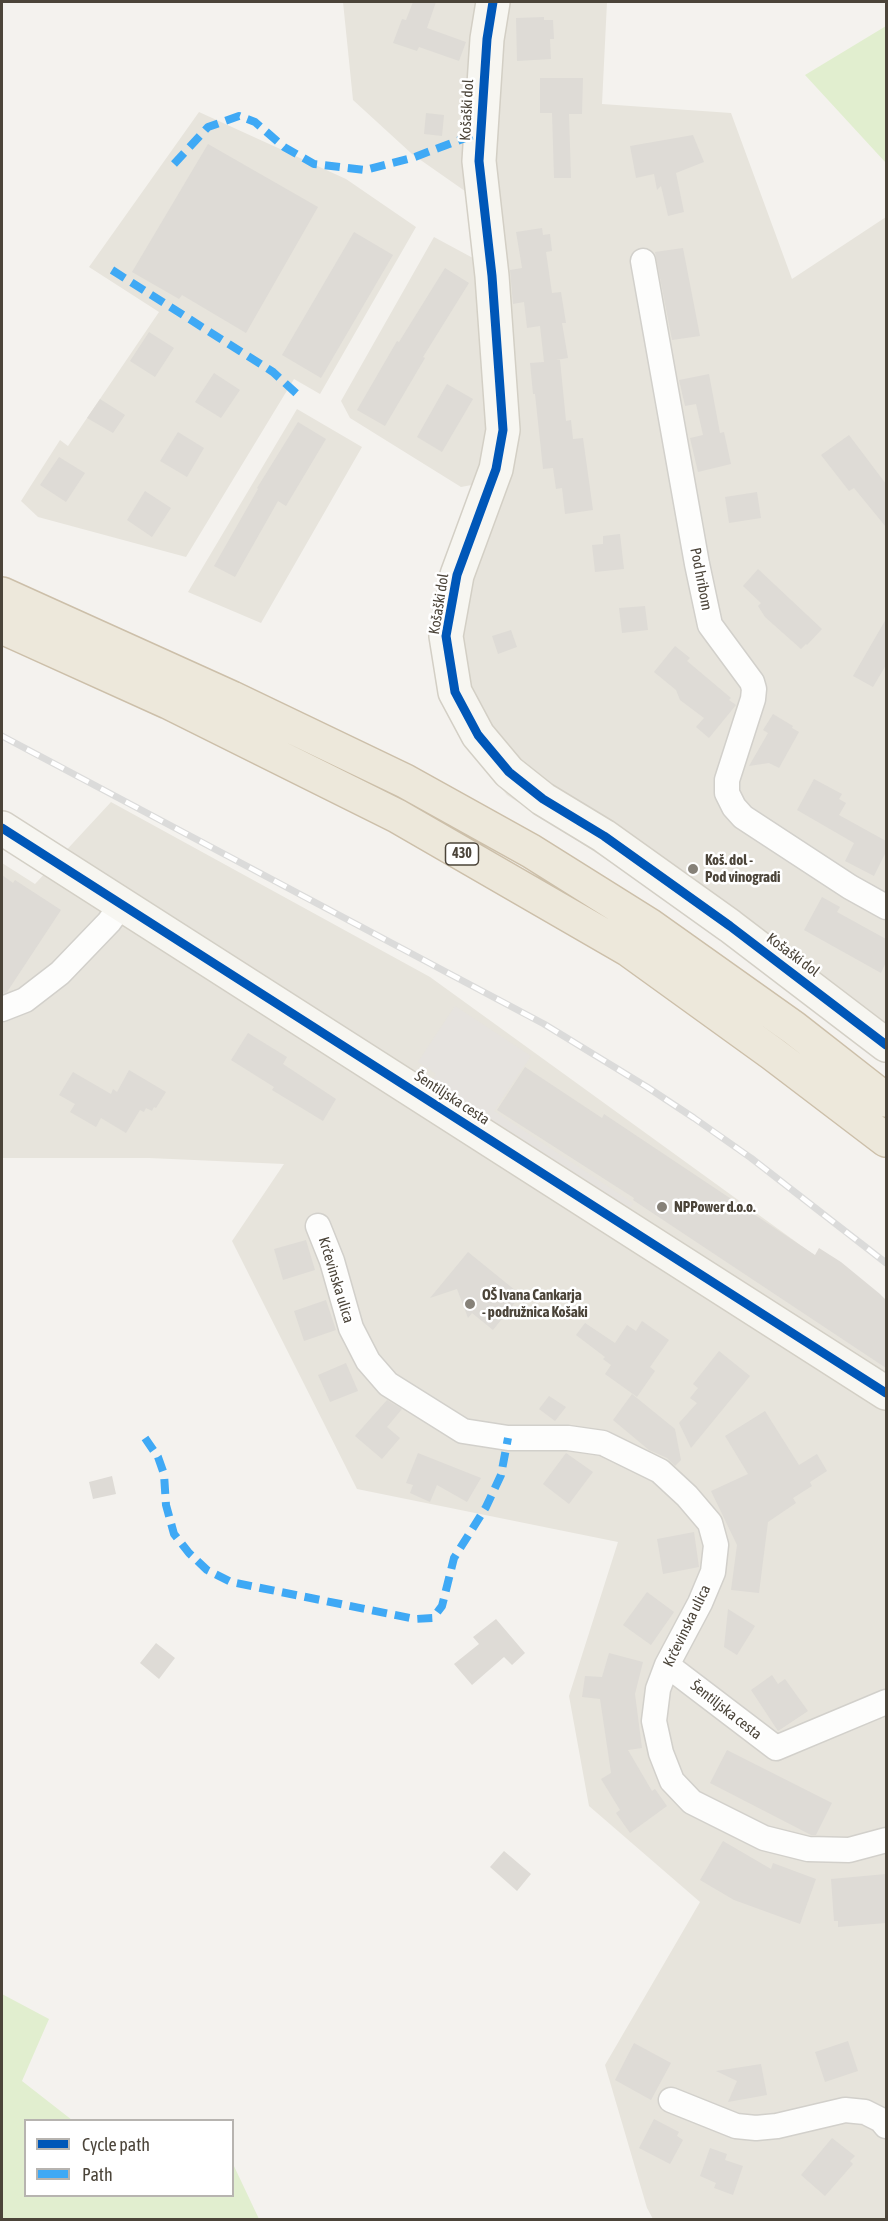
<!DOCTYPE html>
<meta charset="utf-8">
<style>
body{margin:0}
#map{position:relative;width:888px;height:2221px;overflow:hidden;background:#f4f2ee;font-family:"Asap Condensed",sans-serif}
canvas{display:block}
.frame{position:absolute;inset:0;border:3px solid #4b4439;pointer-events:none}
.legend{position:absolute;left:24px;top:2119px;width:210px;height:78px;box-sizing:border-box;background:#fff;border:2px solid #b7b4b0;margin:0;padding:8px 10px;list-style:none;font-size:18px;color:#4b4439}
.legend li{display:flex;align-items:center;gap:12px;height:30px}
.legend b{width:30px;border:2px solid #b7b4b0}
</style>
<div id="map">
<canvas width="888" height="2221"></canvas>
<div class="frame"></div>
<ul class="legend">
<li><b style="height:8px;background:#0057b8"></b>Cycle path</li>
<li><b style="height:8px;background:#3fa9f5"></b>Path</li>
</ul>
</div>
<script>
const g = document.querySelector('canvas').getContext('2d');
g.lineJoin = 'round';
function paint(path, color) {
  g.fillStyle = color;
  g.fill(path, 'evenodd');
}
function poly(rows) {
  const path = new Path2D();
  for (const r of rows) {
    path.moveTo(r[0], r[1]);
    for (let i = 2; i < r.length; i += 2) path.lineTo(r[i], r[i + 1]);
  }
  return path;
}
function trace(path, color, width, dash) {
  g.strokeStyle = color;
  g.lineWidth = width;
  g.lineCap = dash ? 'butt' : 'round';
  g.setLineDash(dash || []);
  g.stroke(path);
}
function drawText(font, color, halo, rows, align = 'center') {
  g.font = font + ' "Asap Condensed",sans-serif';
  g.lineWidth = 5;
  g.setLineDash([]);
  g.textBaseline = 'middle';
  g.strokeStyle = halo;
  g.fillStyle = color;
  for (const [text, x, y, turn = 0] of rows) {
    g.save();
    g.translate(x, y);
    g.rotate((+turn || 0) * Math.PI / 180);
    g.textAlign = isNaN(turn) ? turn : align;
    if (halo) g.strokeText(text, 0, 0);
    g.fillText(text, 0, 0);
    g.restore();
  }
}
const residential = poly([
 [343,2,607,2,602,104,731,113,792,279,886,217,886,1058,681,908,507,795,457,734,459,647,476,560,518,418,514,344,502,217,412,154,353,100],
 [199,112,346,179,416,227,320,394,294,379,186,557,38,517,21,501,60,440,68,446,159,312,89,267],
 [434,237,484,264,492,408,477,484,461,487,350,418,341,401],
 [297,409,362,447,261,623,188,592],
 [111,802,430,977,886,1307,886,2219,653,2219,647,2208,605,2065,700,1902,589,1806,569,1696,618,1542,357,1489,232,1241,284,1164,149,1158,2,1158,2,863,35,884]
]);
const green = poly([
 [886,26,886,163,805,75],
 [2,1994,49,2019,22,2081,72,2120,26,2120,26,2196,232,2196,233,2164,259,2219,2,2219]
]);
const parking = poly([
 [455,1006,531,1056,494,1111,633,1203,625,1214,430,1084,436,1074,418,1062]
]);
const building = poly([
 [413,2,436,2,427,28,466,42,459,61,419,47,417,51,393,43,402,19,406,20],
 [544,17,544,20,553,20,554,39,550,39,551,59,517,61,516,18],
 [540,78,583,78,582,114,569,114,571,178,554,178,552,113,540,113],
 [426,113,444,115,442,136,424,134],
 [693,135,704,162,676,173,684,212,668,216,661,186,657,190,654,174,636,178,630,146],
 [208,144,318,207,246,333,182,295,179,299,132,272],
 [542,228,543,235,550,234,552,251,546,252,552,293,561,292,566,323,562,323,568,358,556,360,560,360,566,421,571,420,573,439,583,438,593,510,565,514,562,488,556,489,553,468,543,469,535,394,533,394,530,363,544,362,540,326,527,328,524,302,513,304,510,270,522,268,516,232],
 [354,232,393,255,321,378,282,355],
 [683,248,700,336,672,340,655,252],
 [445,268,469,283,423,357,425,358,385,426,357,410,397,341,399,342],
 [149,332,174,348,155,377,130,361],
 [214,373,240,390,221,418,195,402],
 [709,374,720,433,724,432,731,464,698,472,690,438,703,435,696,404,685,406,679,380],
 [447,384,473,399,442,452,417,437],
 [100,399,125,415,113,433,87,418],
 [298,422,326,439,286,506,278,501,235,577,214,566,258,489,257,488],
 [178,432,204,448,187,477,160,461],
 [849,435,886,484,886,527,854,488,849,491,821,455],
 [59,457,85,473,66,502,40,485],
 [145,491,171,508,152,537,127,520],
 [757,492,761,518,729,523,725,497],
 [620,534,624,569,595,572,592,545,603,544,603,536],
 [758,569,822,629,807,645,806,644,801,649,765,617,758,606,761,603,743,586],
 [645,606,648,630,622,633,619,608],
 [886,619,886,665,873,687,853,676],
 [511,630,517,647,498,654,492,636],
 [675,646,690,658,687,661,731,698,729,700,736,705,709,738,696,727,704,718,680,700,676,690,654,672],
 [773,714,793,726,792,728,799,732,779,768,769,763,749,766,768,733,763,730],
 [814,779,842,794,839,799,846,803,839,815,886,841,886,852,874,876,845,861,854,843,797,810],
 [2,875,13,883,15,880,61,910,7,992,2,994],
 [822,897,840,907,837,912,886,939,886,962,881,973,804,930],
 [248,1033,287,1057,283,1064,336,1099,323,1121,272,1090,274,1087,231,1060],
 [525,1067,602,1118,604,1114,815,1255,819,1248,841,1262,880,1294,886,1300,886,1368,633,1200,634,1198,497,1110],
 [129,1070,166,1092,156,1108,154,1107,152,1111,146,1108,144,1112,140,1110,126,1133,101,1118,96,1127,70,1112,75,1104,59,1095,73,1072,111,1094,113,1089,117,1092],
 [306,1240,315,1270,283,1280,274,1249],
 [468,1252,521,1295,493,1330,472,1313,468,1318,457,1289,430,1298],
 [326,1300,336,1330,304,1341,294,1311],
 [642,1321,669,1340,650,1367,655,1371,637,1397,605,1374,611,1365,603,1359,605,1357,576,1335,585,1323,615,1343,627,1325,636,1331],
 [719,1351,750,1376,691,1448,679,1423,697,1403,690,1398,698,1388,693,1384],
 [346,1363,358,1391,330,1402,318,1375],
 [632,1394,675,1429,681,1460,675,1466,667,1458,649,1450,613,1420],
 [549,1396,566,1407,555,1421,539,1409],
 [387,1400,402,1409,387,1427,400,1438,382,1459,355,1436],
 [765,1411,799,1465,817,1454,827,1471,810,1482,812,1486,793,1498,796,1503,768,1522,759,1593,731,1590,737,1545,711,1491,748,1474,725,1436],
 [418,1453,481,1478,467,1502,437,1485,430,1502,410,1493,413,1485,406,1483],
 [566,1453,593,1472,569,1504,543,1484],
 [112,1476,116,1494,93,1499,89,1482],
 [694,1532,699,1567,663,1574,657,1539],
 [647,1592,674,1612,651,1645,623,1625],
 [728,1609,755,1626,737,1655,724,1647],
 [496,1619,525,1653,512,1665,504,1657,472,1685,454,1664,479,1644,473,1637],
 [156,1643,175,1658,159,1679,140,1663],
 [609,1653,643,1662,635,1694,642,1748,628,1750,652,1791,655,1789,667,1806,630,1833,616,1813,620,1810,601,1779,611,1773,600,1699,582,1697,585,1676,602,1677],
 [772,1675,778,1684,785,1679,808,1711,778,1731,751,1690],
 [727,1750,832,1803,816,1835,811,1835,710,1783],
 [723,1841,771,1869,773,1863,816,1879,800,1924,734,1900,700,1880],
 [504,1851,531,1874,517,1891,490,1867],
 [886,1874,886,1923,838,1927,838,1921,834,1921,831,1879],
 [848,2041,858,2071,825,2082,815,2052],
 [634,2043,671,2063,651,2100,615,2080],
 [761,2064,767,2095,728,2102,737,2081,716,2071],
 [654,2119,679,2132,677,2136,683,2140,670,2164,639,2148],
 [832,2138,855,2156,850,2161,853,2164,825,2196,801,2175],
 [710,2148,727,2154,725,2160,743,2166,733,2195,714,2188,716,2183,700,2176]
]);
const street = poly([
 [643,261,697,564,710,625,752,682,754,689,753,699,727,780,727,793,734,807,743,817,850,887,886,907],
 [2,1009,25,1000,60,973,109,922,122,904],
 [318,1226,332,1261,351,1328,368,1361,388,1384,463,1431,508,1438,568,1438,603,1443,660,1471,687,1496,710,1523,716,1545,713,1572,700,1603,667,1665,658,1689,654,1721,661,1753,672,1781,692,1802,764,1838,808,1849,849,1850,886,1840],
 [667,1665,776,1748,886,1702],
 [671,2100,736,2126,756,2128,777,2126,845,2110,865,2112,881,2120,886,2126]
]);
const secondary = poly([
 [493,2,487,39,479,161,492,276,503,430,496,469,457,575,446,636,455,692,478,735,509,772,543,799,604,836,730,926,886,1045],
 [2,828,886,1393]
]);
const highway = poly([
 [2,594,232,698,405,781,531,851,649,925,794,1028,886,1100],
 [2,627,168,702,397,816,629,950,773,1054,886,1140]
]);
const rail = poly([
 [2,736,544,1024,647,1087,694,1118,751,1158,886,1263]
]);
const quiet = poly([
 [174,164,208,127,239,116,255,122,284,147,314,164,365,170,412,158,481,132],
 [112,270,273,372,297,394],
 [145,1438,158,1457,164,1474,166,1505,174,1534,189,1553,207,1570,231,1582,415,1619,433,1618,442,1606,454,1558,486,1507,501,1475,508,1438]
]);
const cycleway = poly([
 [493,2,487,39,479,161,492,276,503,430,496,469,457,575,446,636,455,692,478,735,509,772,543,799,604,836,730,926,886,1045],
 [2,828,886,1393]
]);
const markers = [
 [693,869,6,"#868178"],
 [662,1207,6,"#868178"],
 [470,1304,6,"#868178"]
];
const shields = [
 [462,854,33]
];
const shieldNames = [
 ["430",462,854]
];
const streetNames = [
 ["Košaški dol",467,110,-87],
 ["Pod hribom",701,579,79],
 ["Košaški dol",439,604,-81],
 ["Košaški dol",793,955,37],
 ["Šentiljska cesta",452,1098,33],
 ["Krčevinska ulica",336,1280,73],
 ["Krčevinska ulica",687,1626,-64],
 ["Šentiljska cesta",726,1710,38]
];
const poiNames = [
 ["Koš. dol -",705,860],
 ["Pod vinogradi",705,877],
 ["NPPower d.o.o.",674,1207],
 ["OŠ Ivana Cankarja",482,1295],
 ["- podružnica Košaki",482,1312]
];
paint(residential, '#e7e4dc');
paint(green, '#e1eecf');
paint(parking, '#e6e3df');
paint(building, '#dedbd6');
trace(street, '#d2d0cb', 27);
trace(secondary, '#d3cfc5', 36);
trace(highway, '#ccbfa9', 36);
trace(street, '#fdfdfc', 24);
trace(secondary, '#f7f6f1', 33);
trace(highway, '#ede8db', 33);
trace(rail, '#dbdbda', 7);
trace(rail, '#fff', 4.5, [14]);
trace(quiet, '#3fa9f5', 8, [15, 8]);
trace(cycleway, '#0057b8', 9);
for (const [x, y, r, color] of markers) {
  const dot = new Path2D();
  dot.arc(x, y, r, 0, 2 * Math.PI);
  g.fillStyle = color;
  g.fill(dot);
  trace(dot, '#fff', 2);
}
for (const [x, y, w] of shields) {
  const box = new Path2D();
  box.roundRect(x - w / 2, y - 11, w, 22, 4.5);
  g.fillStyle = '#fff';
  g.fill(box);
  trace(box, '#4b4439', 1.5);
}
drawText('bold 14px', '#4b4439', null, shieldNames);
drawText('15px', '#4b4439', '#fff', streetNames);
drawText('bold 15px', '#4b4439', '#fff', poiNames, 'left');
</script>
